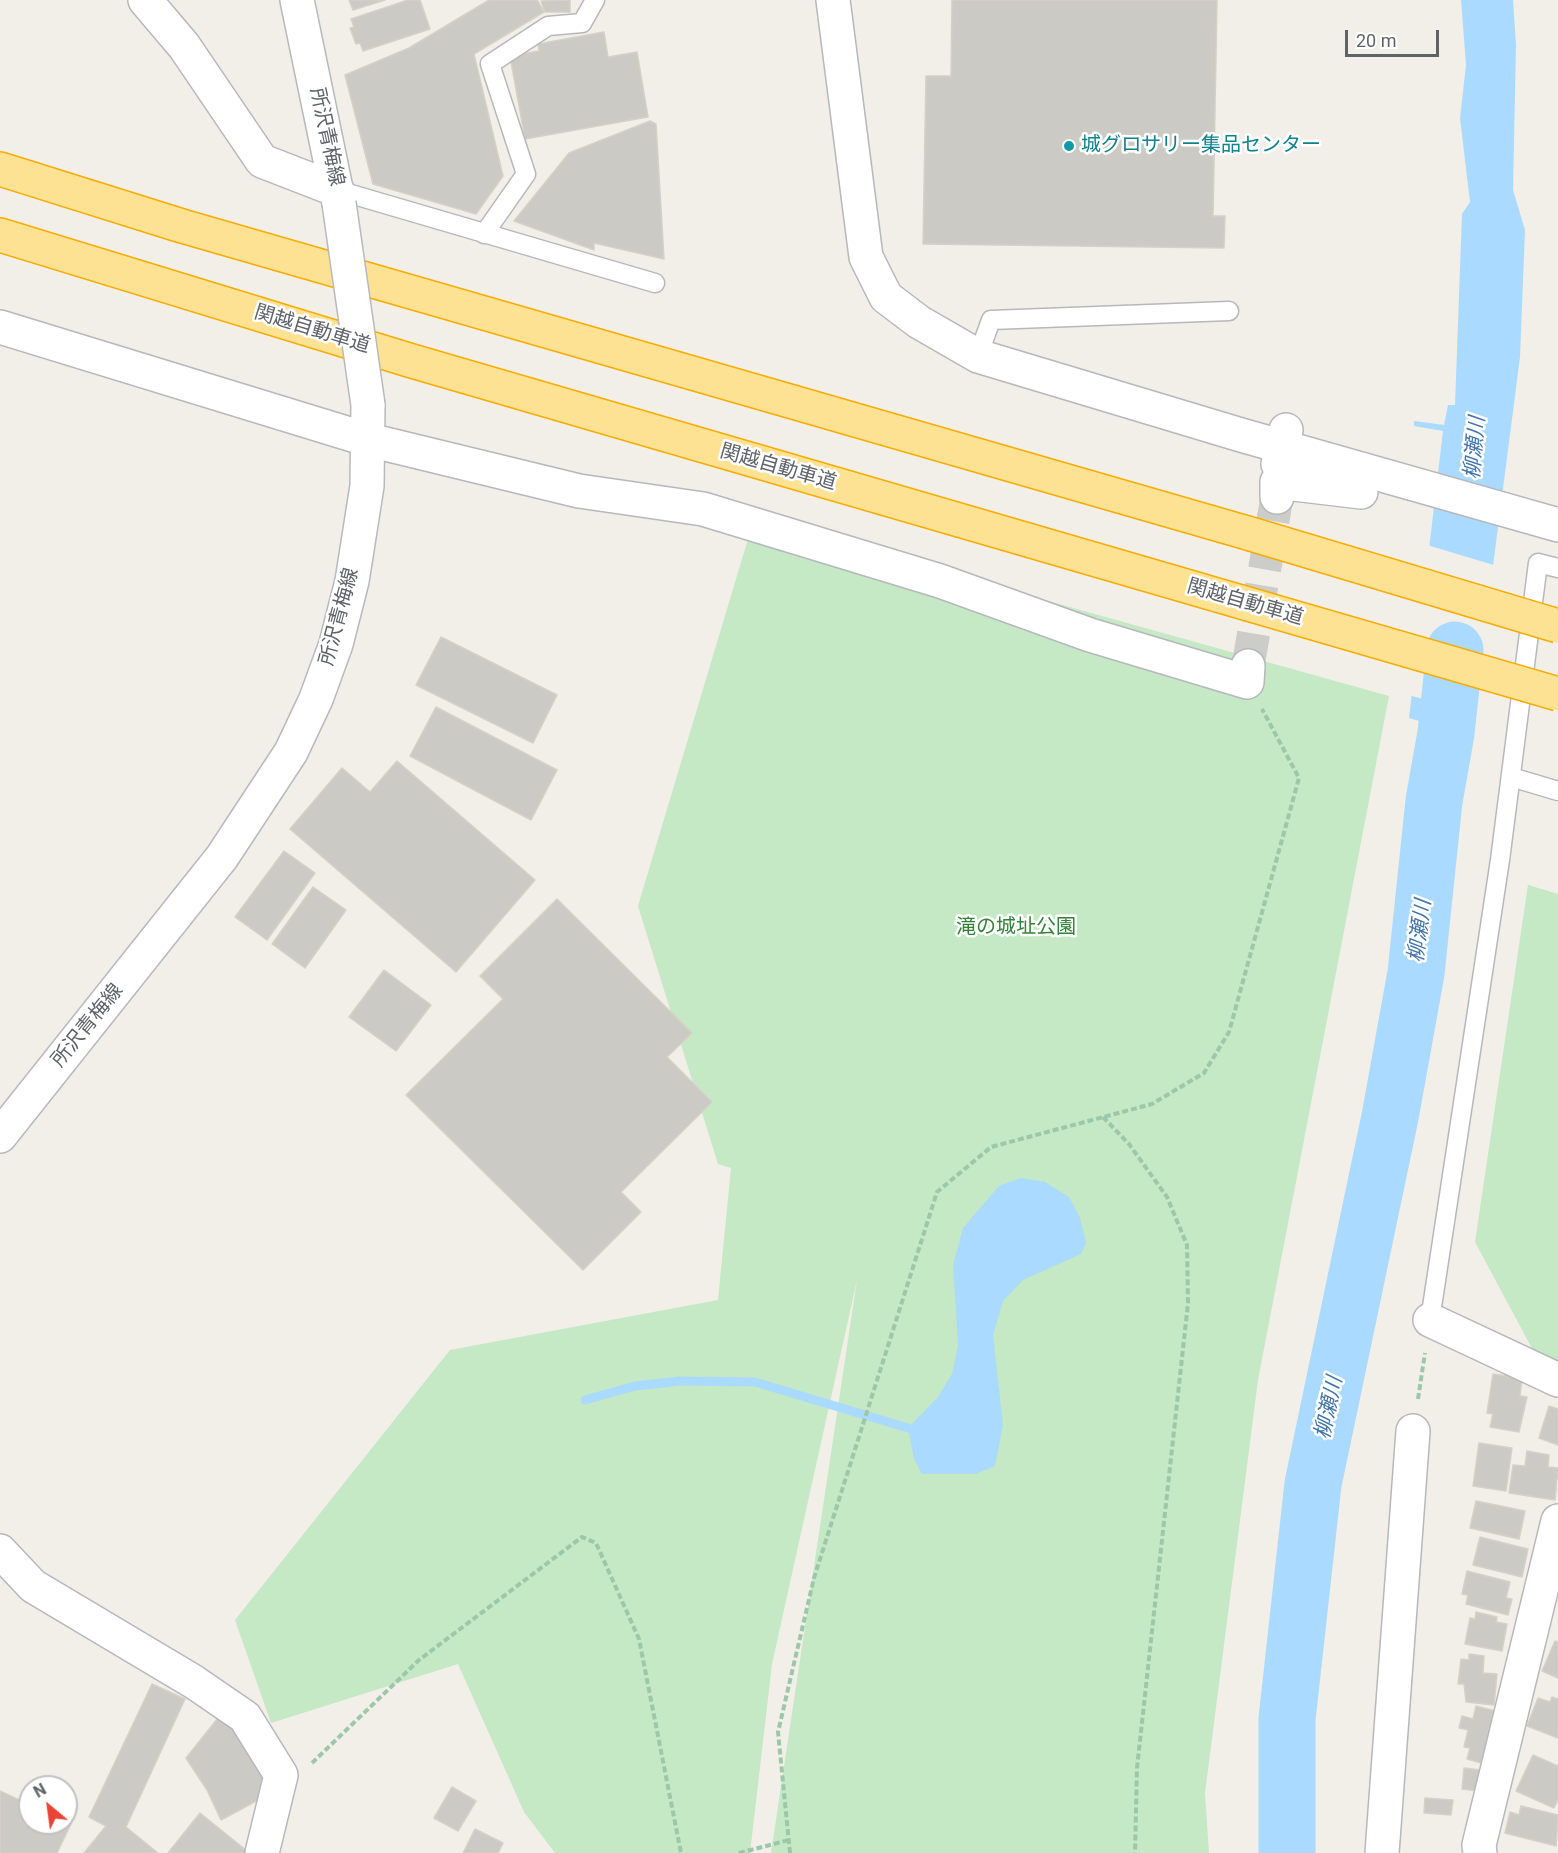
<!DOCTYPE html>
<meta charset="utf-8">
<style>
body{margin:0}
#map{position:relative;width:1558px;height:1853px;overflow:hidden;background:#f1efe8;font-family:Roboto,sans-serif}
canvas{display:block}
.north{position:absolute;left:18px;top:1775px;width:60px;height:60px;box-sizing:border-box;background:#fff;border:2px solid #bfc1c3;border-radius:50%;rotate:331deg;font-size:16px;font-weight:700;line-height:24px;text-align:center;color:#5f6368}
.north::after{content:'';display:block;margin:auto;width:21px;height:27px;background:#ea4335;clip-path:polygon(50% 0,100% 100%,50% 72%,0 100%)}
.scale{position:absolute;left:1345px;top:30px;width:94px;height:27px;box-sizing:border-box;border:3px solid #5f6368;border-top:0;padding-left:8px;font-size:18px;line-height:21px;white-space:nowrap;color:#5f6368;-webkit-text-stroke:4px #fff;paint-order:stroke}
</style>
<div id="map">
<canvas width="1558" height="1853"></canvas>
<div class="north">N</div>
<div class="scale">20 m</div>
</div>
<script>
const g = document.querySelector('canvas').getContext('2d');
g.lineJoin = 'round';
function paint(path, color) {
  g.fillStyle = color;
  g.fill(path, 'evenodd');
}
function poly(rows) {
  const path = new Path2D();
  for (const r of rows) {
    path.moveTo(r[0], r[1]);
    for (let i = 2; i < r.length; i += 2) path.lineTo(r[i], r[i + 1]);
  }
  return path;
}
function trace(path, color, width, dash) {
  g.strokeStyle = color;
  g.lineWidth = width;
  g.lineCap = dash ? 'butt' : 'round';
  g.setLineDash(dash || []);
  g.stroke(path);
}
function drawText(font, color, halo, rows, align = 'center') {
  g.font = font + ' Roboto,"Noto Sans JP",sans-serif';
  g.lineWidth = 5;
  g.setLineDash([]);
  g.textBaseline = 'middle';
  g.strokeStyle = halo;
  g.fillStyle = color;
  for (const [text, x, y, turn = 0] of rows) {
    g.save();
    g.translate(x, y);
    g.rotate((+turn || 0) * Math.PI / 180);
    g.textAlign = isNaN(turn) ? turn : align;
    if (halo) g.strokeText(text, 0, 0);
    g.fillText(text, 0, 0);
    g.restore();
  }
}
const green = poly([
 [754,519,1389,696,1258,1380,1205,1793,1209,1853,771,1853,857,1280,772,1664,750,1853,555,1853,524,1812,458,1664,271,1723,235,1620,450,1350,718,1300,731,1168,718,1164,638,906],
 [1528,885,1558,894,1558,1363,1535,1354,1475,1242]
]);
const water = poly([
 [1461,0,1513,0,1516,45,1513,190,1525,230,1520,357,1471,736,1409,718,1443,431,1414,426,1414,421,1444,425,1448,405,1455,405,1462,214,1470,202,1460,118,1466,65],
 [1021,1178,1045,1182,1069,1197,1080,1218,1086,1243,1081,1254,1023,1280,1003,1301,993,1335,1003,1425,995,1466,976,1474,922,1474,914,1459,908,1428,938,1397,952,1374,958,1346,953,1265,963,1228,999,1186]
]);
const pier = poly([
 [1427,545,1497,566,1476,715,1409,695]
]);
const stream = poly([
 [585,1400,635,1386,680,1381,755,1382,908,1428]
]);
const river = poly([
 [1287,1853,1287,1719,1313,1484,1390,1117,1416,973,1434,801,1446,733,1455,650]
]);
const building = poly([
 [349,0,385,0,353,10,349,0],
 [408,0,420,0,430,29,363,51,360,43,356,44,350,28,354,27,351,19,408,0],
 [489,0,537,0,544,12,474,54,503,176,476,214,373,184,345,75,409,48,489,0],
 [570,0,570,12,545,12,541,1,570,0],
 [952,0,1217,0,1213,216,1225,216,1224,248,923,244,926,76,951,76,952,0],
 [604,32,608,57,637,52,648,117,525,139,510,56,539,51,538,44,604,32],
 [650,121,656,124,664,259,594,243,594,250,514,221,569,153,650,121],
 [441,637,557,695,533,743,416,685,441,637],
 [436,707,557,770,531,820,410,756,436,707],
 [397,761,535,880,456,972,290,829,342,768,370,792,397,761],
 [284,851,315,873,267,940,235,917,284,851],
 [313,887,346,910,305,968,272,944,313,887],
 [557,899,692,1033,667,1057,712,1102,621,1192,641,1212,583,1270,406,1095,503,999,480,976,557,899],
 [384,970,431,1005,396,1051,349,1017,384,970],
 [1493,1374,1522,1378,1520,1396,1527,1397,1519,1432,1490,1427,1493,1414,1487,1413,1493,1374],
 [1549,1406,1558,1409,1558,1445,1539,1438,1549,1406],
 [1479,1443,1512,1448,1506,1491,1473,1486,1479,1443],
 [1527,1451,1549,1455,1548,1467,1558,1468,1555,1500,1509,1493,1513,1465,1525,1466,1527,1451],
 [1476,1501,1525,1511,1519,1539,1470,1528,1476,1501],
 [1480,1537,1528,1549,1522,1577,1473,1565,1480,1537],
 [1467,1571,1510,1582,1506,1598,1512,1599,1508,1615,1466,1604,1468,1595,1462,1594,1467,1571],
 [1476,1612,1497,1617,1496,1622,1507,1624,1502,1651,1465,1644,1470,1618,1475,1619,1476,1612],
 [1555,1641,1558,1642,1558,1678,1542,1671,1555,1641],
 [1469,1654,1484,1656,1483,1673,1497,1674,1494,1705,1466,1702,1464,1684,1458,1684,1461,1659,1469,1660,1469,1654],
 [152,1684,185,1699,126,1827,158,1853,84,1853,106,1826,89,1817,152,1684],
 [1552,1697,1558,1699,1558,1738,1527,1726,1538,1698,1550,1702,1552,1697],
 [1476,1706,1499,1712,1485,1764,1467,1759,1470,1748,1464,1747,1468,1730,1459,1728,1462,1716,1473,1719,1476,1706],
 [222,1713,243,1735,271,1793,221,1820,207,1790,186,1758,222,1713],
 [1533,1755,1558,1766,1558,1799,1554,1808,1516,1791,1533,1755],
 [1464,1768,1489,1771,1486,1792,1462,1789,1464,1768],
 [452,1787,476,1801,458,1831,434,1818,452,1787],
 [0,1791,30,1805,30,1823,66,1822,71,1824,57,1853,0,1853,0,1791],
 [1425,1798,1453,1800,1451,1815,1424,1813,1425,1798],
 [1521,1806,1558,1815,1556,1846,1505,1833,1510,1812,1519,1815,1521,1806],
 [200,1813,247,1851,246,1853,168,1853,200,1813],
 [475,1829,503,1843,498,1853,463,1853,475,1829]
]);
const minorTunnel = poly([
 [1248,666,1277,497]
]);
const path = poly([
 [1103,1117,1129,1144,1167,1197,1187,1245,1188,1303,1137,1768,1135,1853],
 [1418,1399,1425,1353],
 [312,1763,419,1660,582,1537,596,1543,639,1639,681,1853],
 [739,1853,789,1840],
 [790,1853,778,1732,814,1578,937,1192,991,1147,1152,1104,1204,1073,1229,1032,1299,778,1262,709]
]);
const service = poly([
 [337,190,655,283],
 [484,234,526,174,490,64,548,26,582,23,595,0],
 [978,356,991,320,1229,311],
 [1511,777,1558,791],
 [1430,1320,1500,860,1538,563,1558,568]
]);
const minor = poly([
 [145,0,184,46,262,161,337,190],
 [0,327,369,440,579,491,703,509,940,581,1090,635,1247,682,1248,666],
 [1277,497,1277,482,1361,492,1278,464,1286,430],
 [1430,1320,1558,1380],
 [0,1551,33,1586,194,1682,245,1717,281,1775,262,1853],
 [1382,1853,1413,1431],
 [1480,1853,1479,1845,1558,1521]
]);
const tertiary = poly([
 [833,0,866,257,886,297,919,322,978,356,1241,435,1558,525]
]);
const secondary = poly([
 [297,0,339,203],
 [0,1136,222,857,291,752,316,699,336,644,352,581,367,486,368,405]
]);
const motorway = poly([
 [0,169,182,226,1251,534],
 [0,235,412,361,1248,604]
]);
const secondaryBridge = poly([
 [339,203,368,405]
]);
const motorwayBridge = poly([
 [1251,534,1558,626],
 [1248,604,1558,694]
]);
const markers = [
 [1069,146,6,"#0f9aa8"]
];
const streetNames = [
 ["所沢青梅線",326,137,78],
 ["関越自動車道",312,330,17],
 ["関越自動車道",778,468,16],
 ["関越自動車道",1245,603,16],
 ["所沢青梅線",340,617,-75],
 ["所沢青梅線",88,1026,-51]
];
const cultureNames = [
 ["城グロサリー集品センター",1081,146]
];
const parkNames = [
 ["滝の城址公園",1016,928]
];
const waterNames = [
 ["柳瀬川",1476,448,-85],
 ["柳瀬川",1421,931,-83],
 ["柳瀬川",1330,1408,-78]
];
paint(green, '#c5e8c5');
paint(water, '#aadaff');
paint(pier, '#f1efe8');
trace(stream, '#aadaff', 9);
trace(river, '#aadaff', 57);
paint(building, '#cccac5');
trace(building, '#d6d1c6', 1.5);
trace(minorTunnel, '#ccccc8', 33, [33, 16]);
trace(service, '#b5b8bc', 21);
trace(minor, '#b5b8bc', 36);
trace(tertiary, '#b5b8bc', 36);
trace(secondary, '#b6babf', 36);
trace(motorway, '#f9ab00', 36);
trace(path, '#9cc7a9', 4, [6, 3]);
trace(service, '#fff', 18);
trace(minor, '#fff', 33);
trace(tertiary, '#fff', 33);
trace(secondary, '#fff', 33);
trace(motorway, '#fde293', 33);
trace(secondaryBridge, '#b6babf', 36, []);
trace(motorwayBridge, '#f9ab00', 36, []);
trace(secondaryBridge, '#fff', 33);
trace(motorwayBridge, '#fde293', 33);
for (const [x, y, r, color] of markers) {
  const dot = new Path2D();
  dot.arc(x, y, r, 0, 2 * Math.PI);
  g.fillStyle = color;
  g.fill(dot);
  trace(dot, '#fff', 2);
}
drawText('20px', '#5f6368', '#fff', streetNames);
drawText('20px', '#0d838f', '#fff', cultureNames, 'left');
drawText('20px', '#348238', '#fff', parkNames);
drawText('italic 21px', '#4174aa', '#fff', waterNames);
</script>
